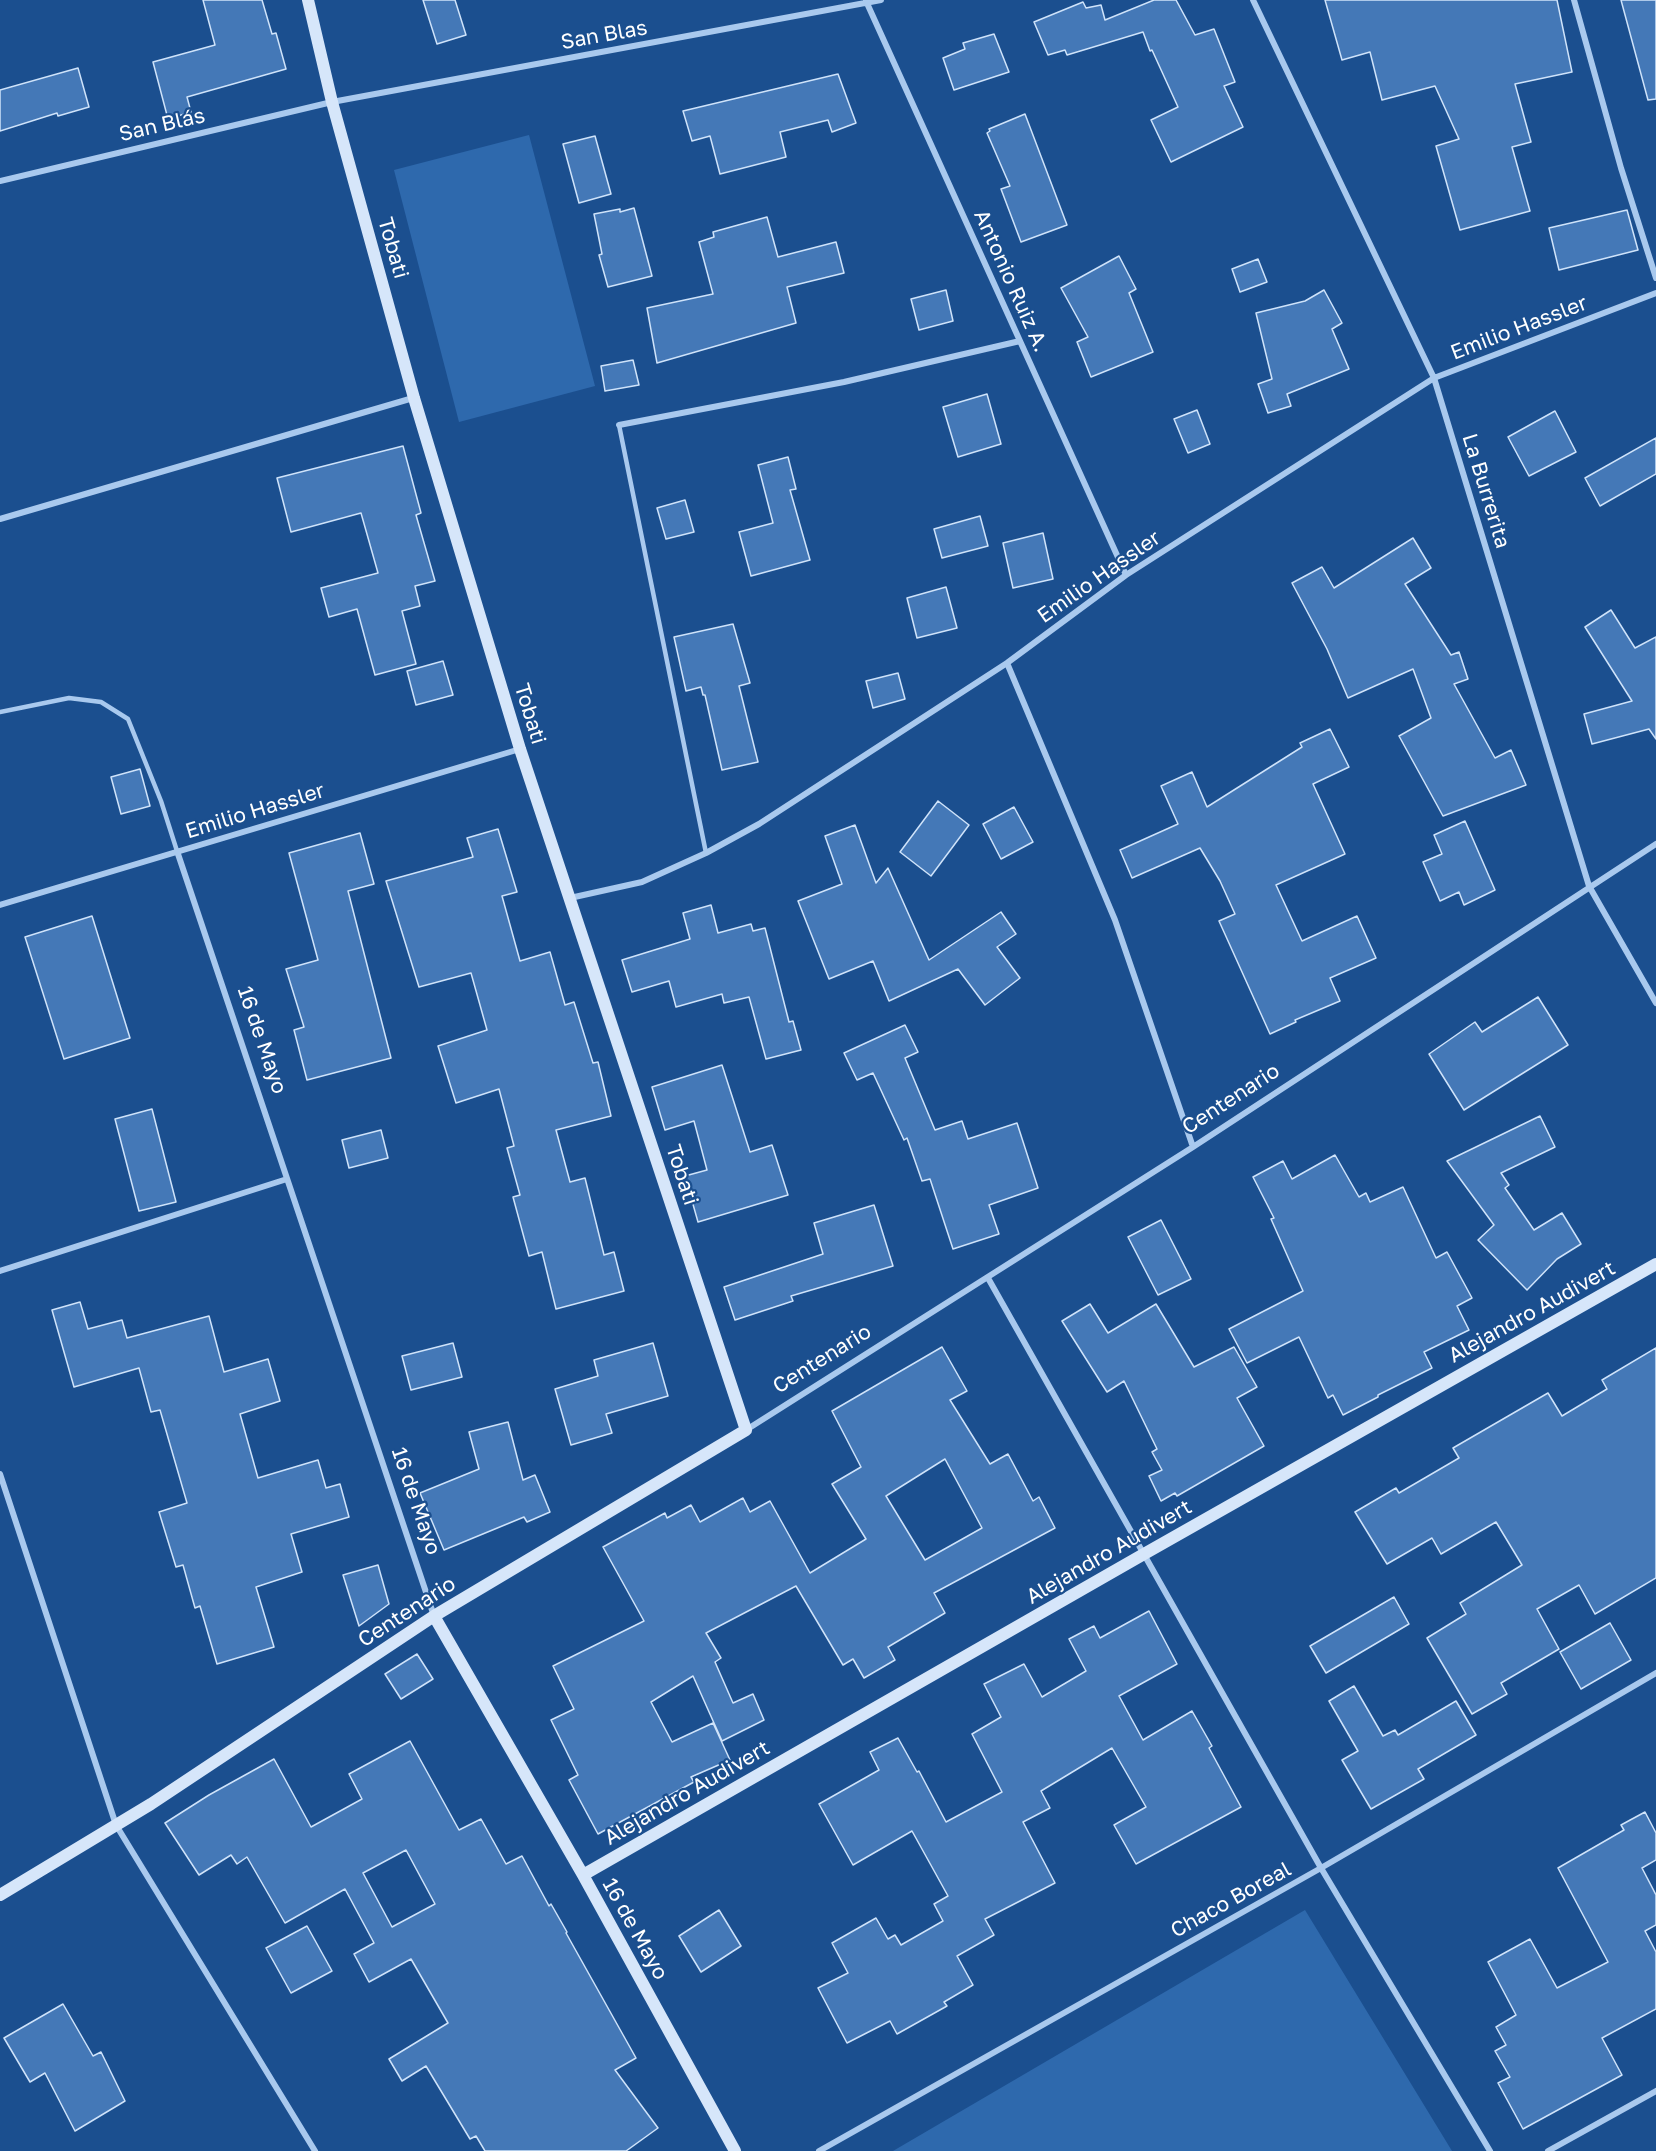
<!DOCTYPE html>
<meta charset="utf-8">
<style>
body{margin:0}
canvas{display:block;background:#1b4f8f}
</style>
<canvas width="1656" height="2151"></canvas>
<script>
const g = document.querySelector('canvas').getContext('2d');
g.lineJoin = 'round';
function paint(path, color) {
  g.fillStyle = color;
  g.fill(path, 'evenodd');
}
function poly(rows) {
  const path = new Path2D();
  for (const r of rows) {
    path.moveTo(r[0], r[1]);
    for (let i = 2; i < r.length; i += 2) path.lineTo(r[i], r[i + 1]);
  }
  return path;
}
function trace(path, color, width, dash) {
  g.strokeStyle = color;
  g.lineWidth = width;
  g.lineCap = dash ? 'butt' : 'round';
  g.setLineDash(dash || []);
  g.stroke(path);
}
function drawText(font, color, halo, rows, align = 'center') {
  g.font = font + ' "Golos Text",sans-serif';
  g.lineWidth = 4.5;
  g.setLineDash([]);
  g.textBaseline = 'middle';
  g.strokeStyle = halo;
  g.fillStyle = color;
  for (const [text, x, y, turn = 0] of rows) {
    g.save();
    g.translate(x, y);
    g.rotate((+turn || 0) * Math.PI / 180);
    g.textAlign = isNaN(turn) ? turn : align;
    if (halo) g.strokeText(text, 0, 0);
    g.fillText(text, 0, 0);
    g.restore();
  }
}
const green = poly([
 [529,135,595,386,459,422,394,170],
 [1305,1910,1452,2151,893,2151]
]);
const building = poly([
 [203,0,262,0,272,34,276,33,286,69,187,97,191,112,168,119,153,62,215,45,203,0],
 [423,0,455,0,466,35,437,44,423,0],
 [1154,0,1176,0,1195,35,1214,29,1235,82,1224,86,1243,127,1171,162,1151,120,1178,107,1152,50,1150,51,1143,32,1067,55,1065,50,1048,55,1034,22,1083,2,1086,8,1101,5,1105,20,1154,0],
 [1325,0,1557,0,1572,72,1515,84,1531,142,1512,147,1530,211,1460,230,1436,146,1459,139,1435,86,1382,100,1370,52,1342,60,1325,0],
 [1621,0,1656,0,1656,99,1648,100,1621,0],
 [994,34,1009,72,954,90,943,58,965,49,963,43,994,34],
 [78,68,89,107,58,116,57,113,0,131,0,90,78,68],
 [838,74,856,123,832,132,828,120,780,132,786,157,720,174,710,136,692,141,683,111,838,74],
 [1025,114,1067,225,1021,242,1001,189,1010,186,987,133,990,131,989,129,1025,114],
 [595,136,611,194,579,203,563,144,595,136],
 [634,208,652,276,608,287,599,255,602,254,594,214,620,209,620,212,634,208],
 [1627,210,1638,250,1559,270,1549,228,1627,210],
 [767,217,778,257,836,242,844,273,787,287,796,323,657,363,647,308,713,294,699,242,714,237,713,232,767,217],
 [1119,256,1136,289,1129,293,1153,352,1091,377,1077,342,1088,337,1061,288,1119,256],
 [1258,259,1267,282,1240,292,1232,269,1258,259],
 [946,290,953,321,919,330,911,299,946,290],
 [1324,290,1342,323,1332,329,1349,369,1287,394,1291,406,1268,413,1258,384,1272,379,1256,313,1305,301,1324,290],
 [633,360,639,385,605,391,601,366,633,360],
 [987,394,1001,444,958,457,943,407,987,394],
 [1197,410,1210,444,1188,453,1174,419,1197,410],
 [1555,411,1576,452,1529,476,1508,437,1555,411],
 [1656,438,1656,474,1600,506,1585,478,1656,438],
 [403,446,421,513,416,515,435,581,415,586,420,606,402,611,416,664,375,675,357,609,329,617,321,588,378,573,361,513,291,532,277,478,403,446],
 [788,457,796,489,790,490,810,560,751,576,739,532,773,523,758,465,788,457],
 [685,500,694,532,666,539,657,508,685,500],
 [980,516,988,546,942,558,934,529,980,516],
 [1043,533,1053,579,1013,588,1003,543,1043,533],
 [1413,538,1431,568,1405,584,1451,655,1459,652,1468,679,1454,684,1495,758,1511,750,1526,785,1443,816,1399,736,1431,718,1413,669,1348,698,1327,649,1292,583,1322,567,1334,588,1413,538],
 [946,587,957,628,917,638,907,598,946,587],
 [1611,610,1635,648,1656,637,1656,739,1649,729,1592,744,1584,714,1632,701,1585,627,1611,610],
 [733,624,750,683,739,686,758,762,722,770,705,695,703,695,701,687,686,691,674,637,733,624],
 [443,661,453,695,416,705,407,671,443,661],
 [898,673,905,699,873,708,866,681,898,673],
 [1330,729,1349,767,1313,784,1345,854,1276,885,1302,941,1357,916,1376,958,1330,978,1340,1001,1295,1020,1296,1022,1270,1034,1219,921,1235,914,1220,881,1200,848,1132,878,1120,850,1178,824,1161,786,1192,772,1207,807,1302,747,1300,743,1330,729],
 [140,769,150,806,121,814,111,777,140,769],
 [938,801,969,825,931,876,900,852,938,801],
 [1014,807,1033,842,1001,859,983,824,1014,807],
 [1465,821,1495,890,1464,905,1459,892,1440,901,1423,862,1442,854,1434,835,1465,821],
 [855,825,876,883,888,868,929,960,1001,912,1016,934,997,947,1020,978,985,1005,958,969,889,1001,873,961,829,979,798,901,842,884,825,836,855,825],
 [498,829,517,892,502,896,520,961,550,952,565,1005,574,1002,593,1063,598,1062,611,1116,556,1130,570,1182,585,1178,604,1255,614,1252,624,1291,556,1309,542,1252,529,1256,513,1197,520,1195,507,1148,514,1146,499,1089,456,1103,438,1046,487,1030,471,973,419,987,386,881,473,857,467,838,498,829],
 [360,833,374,884,348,891,391,1058,307,1080,294,1030,304,1027,286,969,318,960,289,853,360,833],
 [711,905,718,933,751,924,753,931,765,928,789,1022,793,1021,801,1050,766,1059,749,997,724,1003,722,994,676,1007,669,981,632,992,622,960,690,939,683,913,711,905],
 [92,916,130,1038,64,1059,25,937,92,916],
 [1538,997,1568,1045,1464,1110,1429,1054,1475,1022,1482,1032,1538,997],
 [905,1025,918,1052,905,1058,935,1130,962,1121,968,1139,1017,1123,1038,1188,989,1205,999,1234,953,1249,930,1179,922,1181,907,1138,904,1140,873,1073,857,1080,844,1053,905,1025],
 [722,1065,750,1152,772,1145,788,1195,698,1222,685,1176,707,1170,694,1121,665,1130,652,1087,722,1065],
 [152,1109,176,1202,139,1211,115,1119,152,1109],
 [1540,1116,1555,1147,1501,1173,1509,1185,1505,1188,1534,1230,1562,1213,1581,1244,1557,1259,1527,1290,1478,1240,1494,1225,1447,1161,1540,1116],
 [381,1130,388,1158,349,1168,342,1140,381,1130],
 [1335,1155,1359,1197,1366,1193,1370,1202,1403,1187,1436,1258,1447,1252,1472,1298,1457,1306,1469,1330,1424,1352,1432,1368,1378,1395,1378,1397,1343,1415,1333,1395,1328,1398,1299,1337,1247,1363,1229,1329,1303,1291,1271,1219,1274,1218,1253,1177,1283,1161,1292,1179,1335,1155],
 [874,1205,893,1266,791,1296,793,1301,735,1320,724,1287,823,1254,814,1223,874,1205],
 [1161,1220,1191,1279,1158,1295,1128,1237,1161,1220],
 [80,1302,88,1329,122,1320,127,1338,209,1316,224,1372,268,1359,280,1401,240,1414,258,1478,318,1460,326,1488,340,1484,349,1517,291,1534,302,1572,256,1587,274,1647,217,1664,200,1606,195,1608,183,1565,176,1567,159,1512,187,1503,160,1410,151,1412,139,1368,74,1387,52,1310,80,1302],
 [1090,1304,1108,1333,1156,1304,1194,1367,1234,1347,1257,1387,1237,1398,1264,1446,1177,1496,1175,1493,1161,1501,1149,1476,1162,1470,1152,1452,1157,1449,1124,1381,1107,1392,1062,1321,1090,1304],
 [453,1343,462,1377,411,1390,402,1356,453,1343],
 [653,1343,668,1396,606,1414,612,1433,571,1445,555,1389,598,1376,594,1360,653,1343],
 [942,1347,967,1391,950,1400,990,1464,1008,1454,1033,1501,1039,1497,1055,1528,934,1593,945,1613,888,1647,895,1660,864,1678,853,1659,843,1665,796,1586,706,1633,721,1658,715,1662,733,1703,753,1694,764,1720,722,1741,693,1676,651,1702,672,1742,713,1723,730,1760,691,1777,694,1782,598,1834,569,1780,578,1775,551,1720,574,1709,553,1666,644,1621,603,1547,665,1513,667,1518,691,1505,700,1522,743,1498,750,1512,770,1501,810,1573,866,1539,832,1484,861,1467,832,1411,942,1347],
 [945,1459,982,1528,925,1560,886,1496,945,1459],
 [1656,1348,1656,1578,1595,1614,1579,1585,1537,1609,1559,1649,1501,1683,1507,1694,1472,1714,1427,1638,1466,1614,1460,1603,1522,1565,1496,1522,1441,1554,1432,1538,1387,1564,1355,1512,1396,1488,1399,1493,1459,1458,1453,1448,1548,1393,1562,1416,1607,1389,1602,1380,1656,1348],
 [508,1422,523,1480,535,1475,550,1512,527,1522,524,1517,444,1550,420,1493,479,1469,469,1432,508,1422],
 [378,1565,389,1604,359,1626,343,1575,378,1565],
 [1394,1597,1409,1624,1326,1673,1310,1646,1394,1597],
 [1149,1611,1177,1664,1119,1696,1143,1740,1192,1711,1212,1746,1209,1748,1241,1807,1136,1864,1114,1825,1146,1807,1112,1748,1041,1791,1050,1808,1023,1822,1055,1883,985,1919,994,1935,957,1956,973,1985,944,2002,947,2006,897,2034,890,2021,847,2043,818,1988,848,1973,832,1943,876,1918,888,1939,895,1935,901,1945,943,1921,934,1904,948,1896,912,1831,853,1865,819,1804,879,1770,870,1752,898,1738,917,1772,919,1771,946,1822,1002,1792,972,1734,1001,1717,984,1684,1024,1664,1042,1697,1086,1671,1069,1639,1094,1626,1100,1638,1149,1611],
 [1610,1623,1631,1660,1581,1689,1560,1652,1610,1623],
 [417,1654,433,1679,401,1699,385,1674,417,1654],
 [1354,1686,1383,1736,1395,1730,1398,1735,1456,1701,1476,1735,1418,1769,1424,1779,1371,1809,1342,1760,1358,1751,1329,1701,1354,1686],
 [410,1741,459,1830,481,1819,506,1864,522,1856,549,1906,551,1904,567,1932,566,1933,636,2058,615,2070,658,2128,626,2151,485,2151,476,2136,470,2139,426,2066,402,2081,389,2059,448,2023,411,1959,369,1982,354,1954,374,1943,345,1889,285,1923,247,1857,237,1864,231,1855,199,1875,165,1823,209,1795,274,1759,311,1827,362,1799,349,1774,410,1741],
 [406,1850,435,1904,392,1927,363,1873,406,1850],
 [1645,1812,1656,1833,1656,1860,1642,1868,1656,1895,1656,1925,1645,1931,1656,1952,1656,2009,1602,2038,1622,2075,1523,2129,1498,2083,1510,2077,1495,2051,1506,2045,1496,2027,1516,2015,1488,1962,1530,1939,1557,1988,1608,1962,1558,1868,1624,1830,1621,1825,1645,1812],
 [719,1910,741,1946,701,1972,679,1936,719,1910],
 [307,1926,332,1971,291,1993,266,1948,307,1926],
 [63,2004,93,2056,101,2052,125,2101,75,2131,45,2073,30,2082,4,2038,63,2004]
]);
const lane = poly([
 [619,425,706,853],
 [0,712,69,698,101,702,128,719,161,801,177,851]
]);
const street = poly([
 [1253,0,1434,378,1589,886,1656,1003],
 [1574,0,1621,168,1656,278],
 [866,1,1126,575],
 [0,181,332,102,881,0],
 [619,425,844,382,1020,341],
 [0,519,413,398],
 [1007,663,1115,920,1193,1147],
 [177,851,434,1616],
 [570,898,642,882,706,853,759,824,1007,663,1126,575,1434,378,1656,293],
 [0,905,520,749],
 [0,1271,287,1179],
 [988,1278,1321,1868,1490,2151],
 [746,1430,1193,1147,1656,844],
 [0,1474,116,1825,315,2151],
 [819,2151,1321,1868,1656,1673],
 [1548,2151,1656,2091]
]);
const secondary = poly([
 [434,1616,583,1875,735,2151],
 [583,1875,1144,1554,1656,1264],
 [0,1895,151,1804,434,1616,746,1430,520,749,414,398,332,102,308,0]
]);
const streetNames = [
 ["San Blas",604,35,-10],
 ["San Blás",162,125,-13],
 ["Tobati",393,248,74],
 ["Antonio Ruiz A.",1011,281,66],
 ["Emilio Hassler",1519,328,-21],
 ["La Burrerita",1486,491,73],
 ["Emilio Hassler",1099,577,-35],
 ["Tobati",530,714,73],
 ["Emilio Hassler",255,811,-17],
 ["16 de Mayo",262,1040,71],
 ["Centenario",1231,1099,-33],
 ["Tobati",682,1175,72],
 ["Alejandro Audivert",1532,1312,-29],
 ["Centenario",822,1359,-32],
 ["16 de Mayo",416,1501,71],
 ["Alejandro Audivert",1109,1552,-30],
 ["Centenario",407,1612,-33],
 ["Alejandro Audivert",687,1793,-30],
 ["Chaco Boreal",1231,1900,-29],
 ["16 de Mayo",635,1929,61]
];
paint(green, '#2e69ad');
paint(building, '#4478b7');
trace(building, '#cfe3fa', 1.5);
trace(lane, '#a9c9ee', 4.5);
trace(street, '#a9c9ee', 6);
trace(secondary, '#d6e6fa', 12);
drawText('21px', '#fff', '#1b4f8f', streetNames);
</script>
